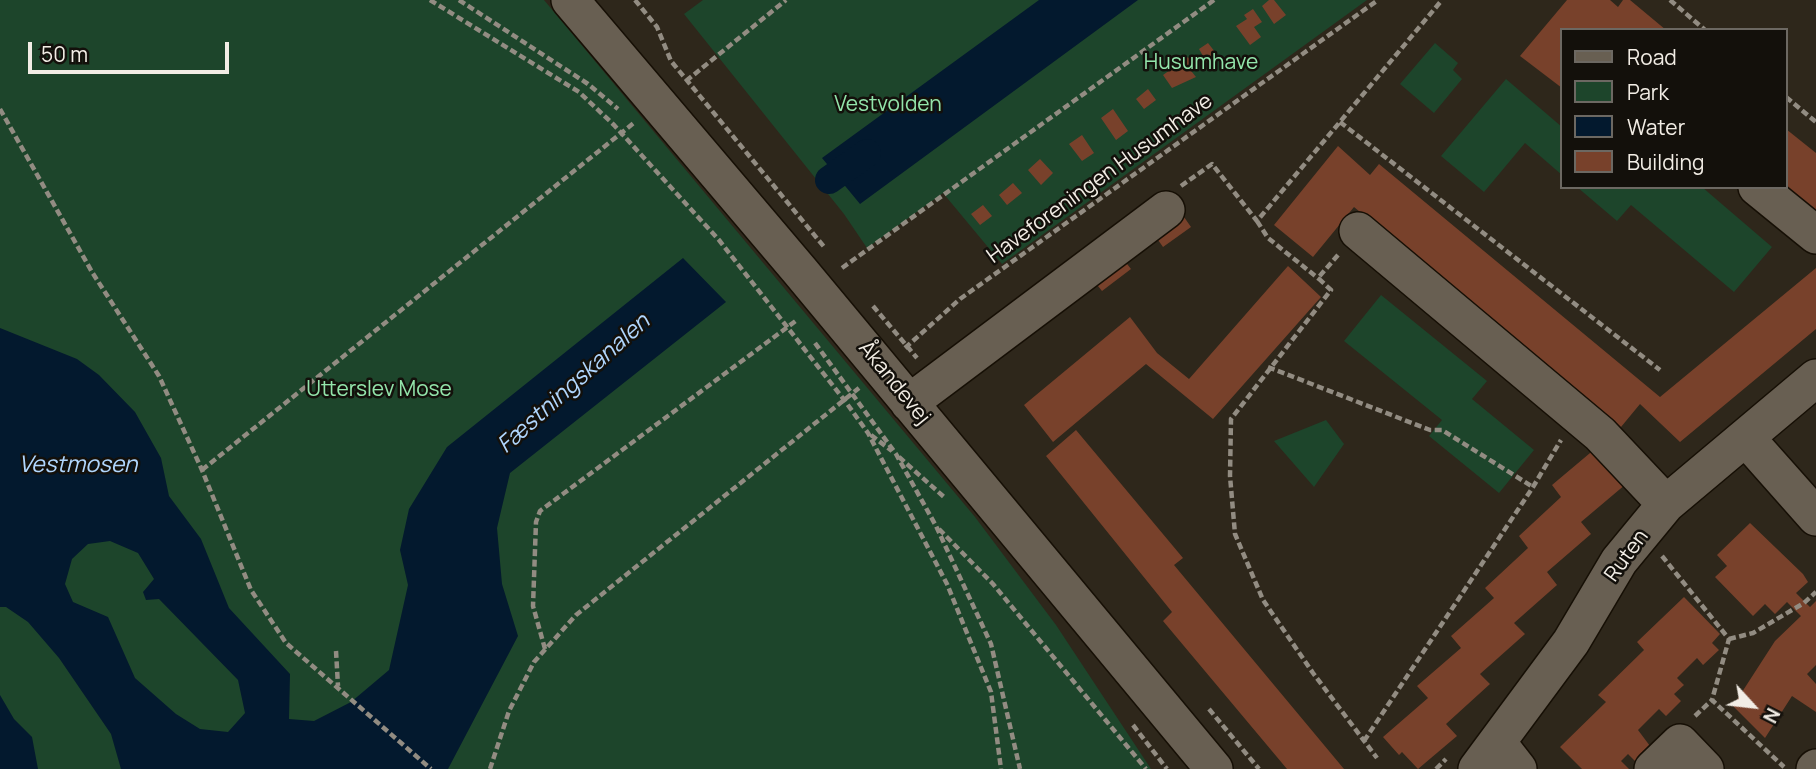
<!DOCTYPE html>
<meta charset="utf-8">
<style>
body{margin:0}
#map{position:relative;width:1816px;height:769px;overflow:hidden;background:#2e271b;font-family:Manrope,sans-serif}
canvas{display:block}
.legend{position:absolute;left:1560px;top:28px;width:228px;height:161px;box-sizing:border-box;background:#13100b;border:2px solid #6c6862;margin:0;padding:9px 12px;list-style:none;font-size:21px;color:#f2ede5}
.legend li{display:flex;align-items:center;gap:14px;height:35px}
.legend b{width:35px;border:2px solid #6c6862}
.north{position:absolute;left:1718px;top:671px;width:70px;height:70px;-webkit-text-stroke:5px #13100b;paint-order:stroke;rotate:117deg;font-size:19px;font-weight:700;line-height:28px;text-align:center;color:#f2ede5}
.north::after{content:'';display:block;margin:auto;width:24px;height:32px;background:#f2ede5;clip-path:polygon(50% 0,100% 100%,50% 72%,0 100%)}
.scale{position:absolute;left:28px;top:42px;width:201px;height:32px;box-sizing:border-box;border:4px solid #f2ede5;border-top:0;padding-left:9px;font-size:21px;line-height:24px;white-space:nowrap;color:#f2ede5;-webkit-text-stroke:5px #13100b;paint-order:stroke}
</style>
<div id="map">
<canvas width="1816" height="769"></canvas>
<ul class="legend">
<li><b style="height:9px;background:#685f52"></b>Road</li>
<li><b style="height:19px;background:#1d452b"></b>Park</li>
<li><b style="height:19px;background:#03192e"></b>Water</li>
<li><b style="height:19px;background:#78412b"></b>Building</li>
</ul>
<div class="north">N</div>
<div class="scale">50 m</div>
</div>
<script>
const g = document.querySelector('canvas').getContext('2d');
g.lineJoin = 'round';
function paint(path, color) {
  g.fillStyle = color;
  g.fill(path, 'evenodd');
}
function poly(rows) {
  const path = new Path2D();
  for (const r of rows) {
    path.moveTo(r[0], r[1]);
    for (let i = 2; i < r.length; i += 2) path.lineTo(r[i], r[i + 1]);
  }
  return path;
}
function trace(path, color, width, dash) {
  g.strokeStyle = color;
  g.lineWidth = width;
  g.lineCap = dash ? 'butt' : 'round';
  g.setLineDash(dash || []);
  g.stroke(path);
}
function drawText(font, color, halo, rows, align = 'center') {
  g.font = font + ' Manrope,sans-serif';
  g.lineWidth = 5;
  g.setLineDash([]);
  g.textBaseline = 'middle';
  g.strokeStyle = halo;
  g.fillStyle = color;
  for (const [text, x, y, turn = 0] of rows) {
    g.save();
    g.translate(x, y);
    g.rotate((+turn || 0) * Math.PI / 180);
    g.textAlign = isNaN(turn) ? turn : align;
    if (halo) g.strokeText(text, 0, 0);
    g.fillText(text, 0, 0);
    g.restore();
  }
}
const green = poly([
 [0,0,544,0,975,517,1056,625,1151,769,0,769],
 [703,0,1367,0,1002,264,943,193,867,248,844,214,684,14],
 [1435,43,1458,63,1453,70,1462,79,1434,113,1400,84],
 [1506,79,1562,127,1562,175,1525,143,1484,192,1441,156],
 [1577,187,1702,187,1772,247,1734,292,1631,205,1617,221],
 [1381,295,1487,381,1472,399,1534,450,1499,493,1429,436,1442,420,1344,341],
 [1326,420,1344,444,1314,487,1274,441]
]);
const water = poly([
 [1039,0,1138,0,860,204,822,158],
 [683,258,726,302,510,473,497,528,502,584,518,636,448,769,121,769,111,734,59,658,28,622,6,607,0,607,0,328,77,359,99,375,135,412,161,458,169,496,201,539,229,608,290,674,289,719,314,721,351,702,389,670,408,585,400,550,409,509,447,447],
 [110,541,138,553,154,579,143,592,146,600,159,599,238,680,245,713,228,732,200,729,176,714,135,678,108,617,73,602,65,584,72,559,88,544],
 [0,695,14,719,32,737,38,769,0,769]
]);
const canal = poly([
 [829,180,867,153]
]);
const building = poly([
 [1269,0,1274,0,1286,15,1274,24,1262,6],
 [1567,0,1610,0,1618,7,1623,0,1630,0,1666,30,1562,30,1562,88,1520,56],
 [1253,9,1262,22,1254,27,1261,37,1250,45,1236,26,1247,19,1244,15],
 [1208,43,1219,57,1208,65,1199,49],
 [1188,57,1192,64,1188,67,1196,77,1172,88,1163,75],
 [1148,89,1156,100,1144,109,1136,99],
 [1113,109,1128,131,1116,140,1101,118],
 [1786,129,1816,153,1816,216,1786,187],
 [1082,135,1094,153,1082,161,1069,144],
 [1338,146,1370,175,1379,164,1660,397,1816,268,1816,329,1680,442,1640,404,1621,427,1354,207,1313,257,1274,225],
 [1040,159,1053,173,1041,185,1028,170],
 [1013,183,1022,193,1007,205,999,195],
 [983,205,992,216,980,225,971,214],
 [1184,217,1191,227,1163,247,1156,237],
 [1124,260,1131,269,1102,291,1094,281],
 [1288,266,1321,297,1213,419,1146,364,1053,442,1024,405,1130,317,1157,353,1189,379],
 [1076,430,1183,558,1174,565,1344,769,1287,769,1163,621,1172,612,1046,456],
 [1596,448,1626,484,1581,522,1591,534,1547,572,1557,585,1514,623,1525,634,1480,674,1490,684,1446,724,1457,736,1418,769,1402,752,1399,755,1383,737,1428,698,1417,686,1461,648,1451,636,1494,598,1485,588,1528,548,1519,536,1561,497,1552,485],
 [1750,523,1803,574,1808,582,1796,593,1810,607,1816,601,1816,665,1807,674,1816,684,1816,712,1792,696,1765,738,1733,706,1775,641,1801,616,1787,602,1775,614,1765,604,1753,616,1715,577,1727,566,1717,555],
 [1684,597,1720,634,1712,643,1719,650,1703,665,1697,658,1677,678,1684,685,1674,694,1681,701,1666,716,1659,709,1638,730,1650,746,1635,761,1628,754,1621,761,1629,769,1582,769,1560,747,1606,702,1598,695,1644,650,1637,642]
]);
const path = poly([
 [430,0,579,92,614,125,719,240,845,401,868,433,947,584,991,692,1001,769],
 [459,0,588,84,618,109],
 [635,0,657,27,671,61,825,248],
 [1670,0,1705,30],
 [686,81,786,0],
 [1786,97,1816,122],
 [0,109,92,272,159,376,202,470,251,590,286,643,431,769],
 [1340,122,1660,370],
 [1181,186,1212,164,1257,221,1442,0],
 [1257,221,1268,238,1319,279],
 [1338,255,1318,278,1331,290,1231,419,1230,476,1235,534,1263,600,1313,673,1377,758],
 [842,268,1214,0],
 [873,306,917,358],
 [815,343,896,454,936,526,991,644,1020,769],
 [905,348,960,299,1378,0],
 [1268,367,1430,430,1442,430,1533,487],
 [871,435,892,451],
 [899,457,944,497],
 [202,470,635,122],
 [939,529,993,584,1146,769],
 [1662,556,1729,639,1712,700,1784,767],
 [1729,639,1753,633,1804,603,1816,592],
 [545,649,533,606,536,522,540,511,797,320],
 [336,651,338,686],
 [1209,709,1259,769],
 [1695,716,1712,700],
 [1133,725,1167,769],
 [1364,741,1533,487,1561,440],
 [490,769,509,711,534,662,576,615,859,388],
 [1436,769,1446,759]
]);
const minor = poly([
 [570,0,800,271,1214,769],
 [1757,187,1816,235],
 [1358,231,1600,434,1666,504],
 [909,403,1166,210],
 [1746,438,1816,517],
 [1497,742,1518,769],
 [1477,769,1571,642,1619,561,1666,504,1816,378],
 [1653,769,1680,743,1705,769],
 [1815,769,1816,768]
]);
const parkNames = [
 ["Husumhave",1201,63],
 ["Vestvolden",888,105],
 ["Utterslev Mose",379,390]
];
const streetNames = [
 ["Haveforeningen Husumhave",1100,179,-36],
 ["Åkandevej",894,383,51],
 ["Ruten",1627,556,-54]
];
const waterNames = [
 ["Fæstningskanalen",574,384,-42],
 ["Vestmosen",78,466]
];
paint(green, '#1d452b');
paint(water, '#03192e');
trace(canal, '#03192e', 28);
paint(building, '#78412b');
trace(minor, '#160f05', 40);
trace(path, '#928c82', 4.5, [7, 3.5]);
trace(minor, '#685f52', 37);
drawText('21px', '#93e5ab', '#13100b', parkNames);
drawText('21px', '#f2ede5', '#13100b', streetNames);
drawText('italic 23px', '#b0d6fd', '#13100b', waterNames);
</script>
